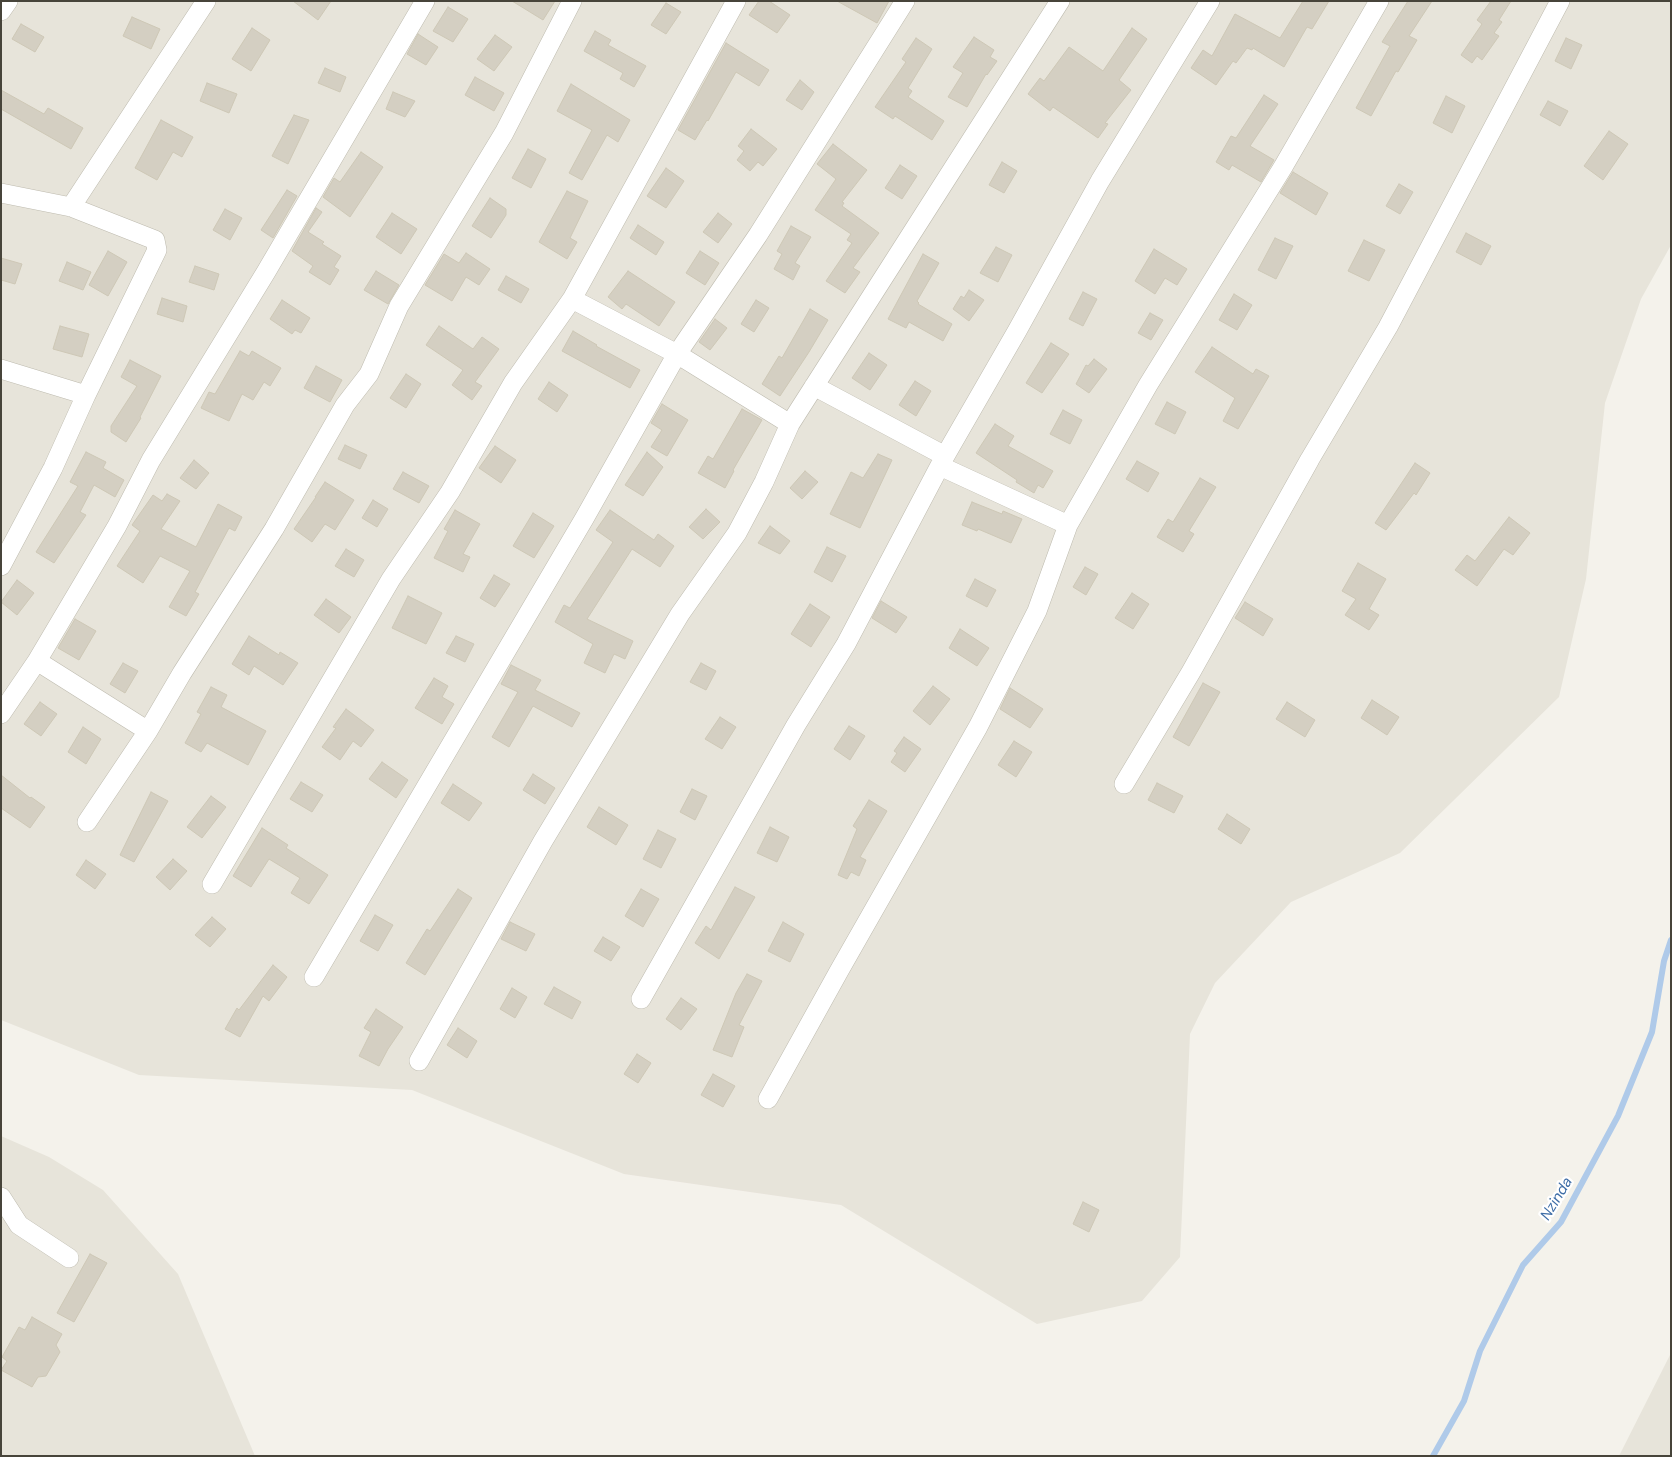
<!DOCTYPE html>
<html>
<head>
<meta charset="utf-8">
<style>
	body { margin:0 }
	#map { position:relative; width:1672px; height:1457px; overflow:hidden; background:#f4f2eb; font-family:"DM Sans",sans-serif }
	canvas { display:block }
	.frame { position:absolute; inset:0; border:2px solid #47443a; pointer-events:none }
</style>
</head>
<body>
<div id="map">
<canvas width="1672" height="1457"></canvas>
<div class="frame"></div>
</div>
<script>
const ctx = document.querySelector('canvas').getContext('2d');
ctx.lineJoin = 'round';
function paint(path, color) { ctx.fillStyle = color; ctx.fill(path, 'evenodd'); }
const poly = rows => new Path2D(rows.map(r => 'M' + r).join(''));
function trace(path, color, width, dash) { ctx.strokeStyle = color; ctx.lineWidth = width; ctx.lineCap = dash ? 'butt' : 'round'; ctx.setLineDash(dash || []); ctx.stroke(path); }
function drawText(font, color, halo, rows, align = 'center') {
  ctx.font = font + ' "DM Sans",sans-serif'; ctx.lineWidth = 4.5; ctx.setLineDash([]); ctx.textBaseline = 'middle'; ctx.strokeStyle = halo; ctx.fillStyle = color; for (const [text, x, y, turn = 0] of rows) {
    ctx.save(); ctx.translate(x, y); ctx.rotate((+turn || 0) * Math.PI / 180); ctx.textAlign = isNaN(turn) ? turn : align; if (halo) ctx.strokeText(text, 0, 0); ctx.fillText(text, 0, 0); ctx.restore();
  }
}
const residential = poly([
	[1,1,1671,1,1671,245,1641,299,1605,403,1586,579,1559,697,1400,853,1291,902,1215,983,1190,1034,1180,1257,1142,1301,1037,1324,841,1205,624,1174,412,1090,139,1075,1,1020],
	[1,1136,49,1157,103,1190,178,1274,255,1456,1,1456],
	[1671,1353,1671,1456,1619,1456]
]);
const stream = poly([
	[1433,1456,1464,1401,1480,1351,1523,1265,1561,1222,1618,1116,1652,1032,1664,961,1671,940]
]);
const building = poly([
	[293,1,331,1,318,20,293,1],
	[512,1,555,1,543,20,512,1],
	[759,1,769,1,790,15,777,33,749,15,759,1],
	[837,1,889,1,877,23,837,1],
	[1303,1,1329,1,1312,29,1307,27,1284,67,1253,48,1252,50,1247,48,1236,63,1233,61,1216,85,1191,68,1203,50,1212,56,1235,14,1280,38,1303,1],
	[1408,1,1432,1,1409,36,1417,40,1398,72,1396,71,1371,116,1356,108,1390,46,1382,42,1408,1],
	[1491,1,1511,1,1499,20,1502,22,1494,33,1499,36,1482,60,1477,56,1472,63,1461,55,1482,24,1477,20,1491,1],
	[666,3,681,12,666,34,651,25,666,3],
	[448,7,468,19,453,42,433,31,448,7],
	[132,17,160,29,151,49,123,36,132,17],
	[21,24,44,37,35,52,12,39,21,24],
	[252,28,270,40,251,71,232,59,252,28],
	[1132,28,1147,39,1119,80,1131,90,1105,123,1108,124,1098,138,1053,107,1050,111,1028,94,1040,78,1044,81,1069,47,1103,71,1132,28],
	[595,31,611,40,608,45,646,66,634,87,620,79,623,73,584,51,595,31],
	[418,34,438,47,426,65,407,54,418,34],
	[495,35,512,47,494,71,477,59,495,35],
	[974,37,994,50,990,57,997,61,987,75,986,74,967,107,948,97,963,73,953,67,974,37],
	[916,38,932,49,908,88,912,91,908,97,944,121,932,140,895,116,893,119,875,107,906,62,902,59,916,38],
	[1566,38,1582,45,1571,69,1555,61,1566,38],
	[726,43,769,70,759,86,736,72,708,121,707,120,695,140,678,130,726,43],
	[325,68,346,77,340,92,318,83,325,68],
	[475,77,504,93,494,111,465,95,475,77],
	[800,80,814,92,802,110,786,100,800,80],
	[207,83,237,94,229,113,200,101,207,83],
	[571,84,630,120,618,142,607,135,582,180,569,173,592,130,557,111,571,84],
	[1,90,44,114,48,108,83,128,71,149,1,109,1,90],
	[393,92,415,101,405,117,386,109,393,92],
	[1264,95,1278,104,1250,146,1274,160,1261,182,1232,165,1229,170,1216,162,1231,136,1236,138,1264,95],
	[1446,96,1465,106,1452,133,1433,123,1446,96],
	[1548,101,1568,111,1560,126,1540,115,1548,101],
	[294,115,309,120,288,164,272,156,294,115],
	[161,120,193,137,182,157,173,152,157,180,135,168,161,120],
	[751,129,777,149,763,166,758,162,750,171,737,160,744,151,738,146,751,129],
	[1609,131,1628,144,1603,180,1584,166,1609,131],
	[833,144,867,170,842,202,844,203,842,206,879,233,853,268,860,272,845,293,826,281,852,243,847,240,851,234,815,210,836,179,817,164,833,144],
	[528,149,546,159,531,188,512,178,528,149],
	[361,152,383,167,350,217,323,197,334,178,340,182,361,152],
	[1002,162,1017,171,1004,193,989,185,1002,162],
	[900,165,917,176,902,199,885,188,900,165],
	[666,168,684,181,666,208,647,196,666,168],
	[1293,172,1328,193,1316,215,1280,193,1293,172],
	[1399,184,1413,192,1400,214,1386,206,1399,184],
	[287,190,297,196,273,238,261,230,287,190],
	[567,191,588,201,570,238,577,242,567,259,539,242,567,191],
	[490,198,506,209,506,215,491,238,472,226,490,198],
	[316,208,322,212,308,232,324,242,322,244,341,256,334,267,339,270,330,285,309,272,313,266,292,251,316,208],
	[225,209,242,218,230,240,213,230,225,209],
	[392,213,417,229,401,254,376,237,392,213],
	[718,213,732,224,718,243,703,232,718,213],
	[638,225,664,242,656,255,630,238,638,225],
	[791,226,811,237,795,263,800,266,793,280,774,269,782,254,777,251,791,226],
	[1466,233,1491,246,1481,265,1456,252,1466,233],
	[1275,238,1293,246,1276,279,1258,270,1275,238],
	[1364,240,1385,250,1369,281,1348,271,1364,240],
	[996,247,1012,255,998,282,980,273,996,247],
	[1154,249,1187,269,1177,285,1165,278,1155,294,1135,281,1154,249],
	[108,251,127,262,108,296,89,285,108,251],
	[700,251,719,263,705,285,686,273,700,251],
	[466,253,490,269,479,285,466,277,452,301,425,285,444,254,459,263,466,253],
	[923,254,939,263,917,301,919,303,918,304,952,324,943,341,909,322,906,328,888,319,923,254],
	[1,258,22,264,15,284,1,280,1,258],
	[67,262,91,272,83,290,59,281,67,262],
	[195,266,219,274,214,290,189,282,195,266],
	[376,271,399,285,388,304,364,290,376,271],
	[628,271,675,302,659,326,626,304,622,309,608,297,628,271],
	[506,276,529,289,521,303,498,290,506,276],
	[969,290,984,300,969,321,953,309,961,296,964,298,969,290],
	[1083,292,1097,299,1083,326,1069,319,1083,292],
	[1234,294,1252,305,1237,330,1219,320,1234,294],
	[162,298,187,306,183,322,157,314,162,298],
	[282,300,310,318,301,333,295,330,292,334,270,319,282,300],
	[756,300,769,308,754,332,741,324,756,300],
	[810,309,828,320,809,352,780,396,762,384,779,356,782,358,810,309],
	[1150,313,1163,320,1151,340,1138,333,1150,313],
	[715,319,727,328,710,350,699,342,715,319],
	[60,326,89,334,82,357,53,349,60,326],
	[439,326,473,349,482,337,499,349,475,382,482,386,472,400,452,385,463,370,426,345,439,326],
	[573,331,597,345,596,346,640,370,630,388,562,351,573,331],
	[1051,343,1069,354,1042,393,1026,383,1051,343],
	[1212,347,1253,374,1256,369,1269,376,1238,429,1223,421,1235,398,1195,372,1212,347],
	[240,351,249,356,252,351,281,368,270,386,264,382,253,400,242,394,229,421,201,408,209,392,215,394,240,351],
	[869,353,887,365,870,390,852,378,869,353],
	[1094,359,1107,369,1089,393,1076,384,1086,365,1088,366,1094,359],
	[130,360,161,376,140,417,141,418,126,442,111,432,111,426,137,386,121,377,130,360],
	[316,366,342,380,330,402,304,388,316,366],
	[406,374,421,384,406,408,390,398,406,374],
	[915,381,931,391,916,416,899,405,915,381],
	[549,382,568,395,557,412,538,399,549,382],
	[1167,402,1186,412,1175,434,1155,424,1167,402],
	[662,404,688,420,667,456,651,447,662,430,651,423,662,404],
	[742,409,762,420,733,470,734,471,725,488,698,473,708,456,713,459,742,409],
	[1063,410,1082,420,1070,444,1050,434,1063,410],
	[995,424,1014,436,1008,446,1053,471,1043,488,1038,485,1034,493,1016,482,1017,480,976,453,995,424],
	[345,445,367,455,360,469,338,459,345,445],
	[495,446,516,460,501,483,479,468,495,446],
	[86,452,106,462,103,468,124,480,115,497,94,485,80,512,86,515,54,563,36,552,78,486,70,482,86,452],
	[647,452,663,467,643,496,625,485,647,452],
	[878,454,892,460,860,528,830,514,851,472,863,478,878,454],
	[194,460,209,473,196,489,180,478,194,460],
	[1137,461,1159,473,1148,492,1126,479,1137,461],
	[1415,463,1430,473,1416,495,1414,493,1386,530,1375,523,1415,463],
	[805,471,818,482,802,499,790,488,805,471],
	[403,472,429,486,419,503,393,489,403,472],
	[1200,478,1216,487,1189,531,1194,534,1183,552,1157,537,1168,519,1173,522,1200,478],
	[325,482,354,500,335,530,325,524,312,542,294,529,316,497,315,497,325,482],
	[167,494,180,501,161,529,196,547,218,504,242,517,235,531,229,528,195,592,199,594,186,616,169,607,190,571,160,556,143,583,117,566,140,531,132,525,153,495,162,501,167,494],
	[373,500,388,509,377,527,362,518,373,500],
	[972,502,1002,514,1003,511,1022,519,1011,543,978,529,977,531,962,525,972,502],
	[706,509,720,522,703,539,689,527,706,509],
	[455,510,480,524,463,554,470,557,463,572,434,558,448,531,444,529,455,510],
	[610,510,654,540,658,534,674,546,660,567,632,549,587,619,633,641,625,659,614,654,605,673,584,663,593,644,555,622,564,605,570,608,613,542,596,530,610,510],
	[533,513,554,526,534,558,513,546,533,513],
	[1509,517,1530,533,1513,555,1504,549,1477,586,1455,570,1467,555,1475,561,1509,517],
	[770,526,790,541,780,554,758,543,770,526],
	[827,547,846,556,832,582,814,572,827,547],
	[346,549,364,560,354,577,335,566,346,549],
	[1358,563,1386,579,1369,609,1379,615,1369,630,1345,615,1356,599,1342,591,1358,563],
	[1085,567,1098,574,1086,595,1073,587,1085,567],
	[494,575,510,584,495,607,480,598,494,575],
	[975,579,996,590,987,607,966,596,975,579],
	[17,580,34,593,17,615,1,602,17,580],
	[1132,593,1149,604,1133,629,1115,618,1132,593],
	[408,596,442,613,426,644,392,628,408,596],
	[326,599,351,617,339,633,314,615,326,599],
	[881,601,907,617,896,633,872,618,881,601],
	[1245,602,1273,619,1263,636,1235,618,1245,602],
	[810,604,830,617,811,647,791,634,810,604],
	[75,619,96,631,79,660,58,648,75,619],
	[960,629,989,648,977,666,949,648,960,629],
	[249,636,279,655,280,652,298,663,283,685,254,666,249,675,232,664,249,636],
	[456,636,474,644,465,662,446,653,456,636],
	[123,663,138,671,125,693,110,684,123,663],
	[701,663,716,671,706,690,690,682,701,663],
	[511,665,541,680,535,690,580,713,572,727,533,706,509,747,492,737,518,692,501,684,511,665],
	[434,678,448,686,442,697,454,704,442,724,415,708,434,678],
	[1203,683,1220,692,1189,746,1173,737,1203,683],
	[933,686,950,699,930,725,913,711,933,686],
	[211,687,227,695,221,707,266,731,248,765,207,743,201,752,185,743,201,714,197,712,211,687],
	[1010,688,1043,709,1030,728,1000,709,1010,688],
	[1372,700,1399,717,1387,735,1361,718,1372,700],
	[40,702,57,714,41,736,24,724,40,702],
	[1287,702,1315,720,1305,737,1276,719,1287,702],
	[346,709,374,730,361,747,353,741,340,760,322,747,336,728,333,727,346,709],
	[720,717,736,727,722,749,705,739,720,717],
	[849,726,865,736,850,760,834,749,849,726],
	[83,727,101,739,86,764,68,752,83,727],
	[904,737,921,749,905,772,891,762,897,753,894,751,904,737],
	[1014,741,1032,752,1016,777,998,765,1014,741],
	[382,762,408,780,396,798,369,779,382,762],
	[533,774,555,788,545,804,523,790,533,774],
	[1,775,30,798,31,797,45,807,30,828,1,808,1,775],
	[301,782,323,795,312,812,290,799,301,782],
	[1157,783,1183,796,1174,813,1148,800,1157,783],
	[453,784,482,803,469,821,441,803,453,784],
	[692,789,707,796,695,820,680,812,692,789],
	[151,792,168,801,134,862,120,855,151,792],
	[211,796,226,807,202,838,187,827,211,796],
	[869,800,887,811,860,857,866,860,859,876,851,872,847,879,838,875,857,829,853,826,869,800],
	[599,807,628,825,616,845,587,827,599,807],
	[1227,814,1250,829,1241,844,1218,829,1227,814],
	[770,827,789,837,777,862,757,853,770,827],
	[262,828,288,845,286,848,328,875,309,904,291,893,300,878,269,859,251,887,233,876,262,828],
	[658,830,676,839,661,868,643,859,658,830],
	[173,859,187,871,170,890,156,877,173,859],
	[86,860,106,874,95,889,76,875,86,860],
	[735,887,755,897,719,959,695,943,706,926,711,930,735,887],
	[458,889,472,898,425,975,406,963,427,929,430,931,458,889],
	[641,889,659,899,643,927,625,916,641,889],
	[375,915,393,925,378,951,360,941,375,915],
	[212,917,226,929,210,947,195,935,212,917],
	[510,922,535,934,526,951,501,939,510,922],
	[783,922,804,934,790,962,768,951,783,922],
	[603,937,620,947,611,961,594,951,603,937],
	[273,965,287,977,269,1001,263,996,240,1037,225,1029,237,1008,239,1010,273,965],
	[747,974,762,981,739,1025,744,1027,732,1057,713,1050,736,993,747,974],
	[554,987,581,1002,572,1019,544,1004,554,987],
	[512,988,527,997,515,1018,500,1009,512,988],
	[681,998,697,1009,681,1030,666,1019,681,998],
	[376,1009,403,1027,388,1049,379,1066,359,1056,371,1032,364,1028,376,1009],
	[458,1028,477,1041,467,1058,447,1045,458,1028],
	[637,1054,651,1063,638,1083,624,1074,637,1054],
	[713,1074,735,1086,723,1107,701,1095,713,1074],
	[1083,1202,1099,1210,1089,1232,1073,1224,1083,1202],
	[90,1254,107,1263,74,1322,57,1313,90,1254],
	[32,1317,62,1334,56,1345,60,1352,46,1376,38,1377,32,1387,1,1370,7,1361,2,1357,19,1327,25,1330,32,1317]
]);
const minor = poly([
	[1,11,8,1],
	[1,193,71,207,155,240,157,250,86,395,53,468,1,566],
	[71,207,206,1],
	[572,299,677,354,790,424],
	[1,369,86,395],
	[814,386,945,456],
	[940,466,1068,525],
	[37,661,148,731],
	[1,714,37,661,117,526,151,460,266,272,425,1],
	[1124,784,1191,672,1310,459,1388,327,1560,1],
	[87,822,148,731,182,673,274,529,345,405,369,374,399,306,504,133,572,1],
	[212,884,391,579,450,492,513,383,572,299,736,1],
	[314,977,584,519,677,354,758,235,905,1],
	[641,999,796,725,846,644,945,456,1017,331,1100,181,1210,1],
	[419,1061,543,841,680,614,737,533,764,482,790,424,1060,1],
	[768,1099,839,971,978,727,1037,611,1068,525,1148,385,1283,167,1379,1],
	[1,1197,19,1225,69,1258]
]);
const waterNames = [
	["Nzinda",1557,1199,-59]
];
paint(residential, '#e7e4da');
trace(stream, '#afcae9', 6);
paint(building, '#d4cfc2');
trace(building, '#cec8b6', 1);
trace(minor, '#bebbaf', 20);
trace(minor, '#fff', 19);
drawText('italic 15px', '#3f6ea7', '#fff', waterNames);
</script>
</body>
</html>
